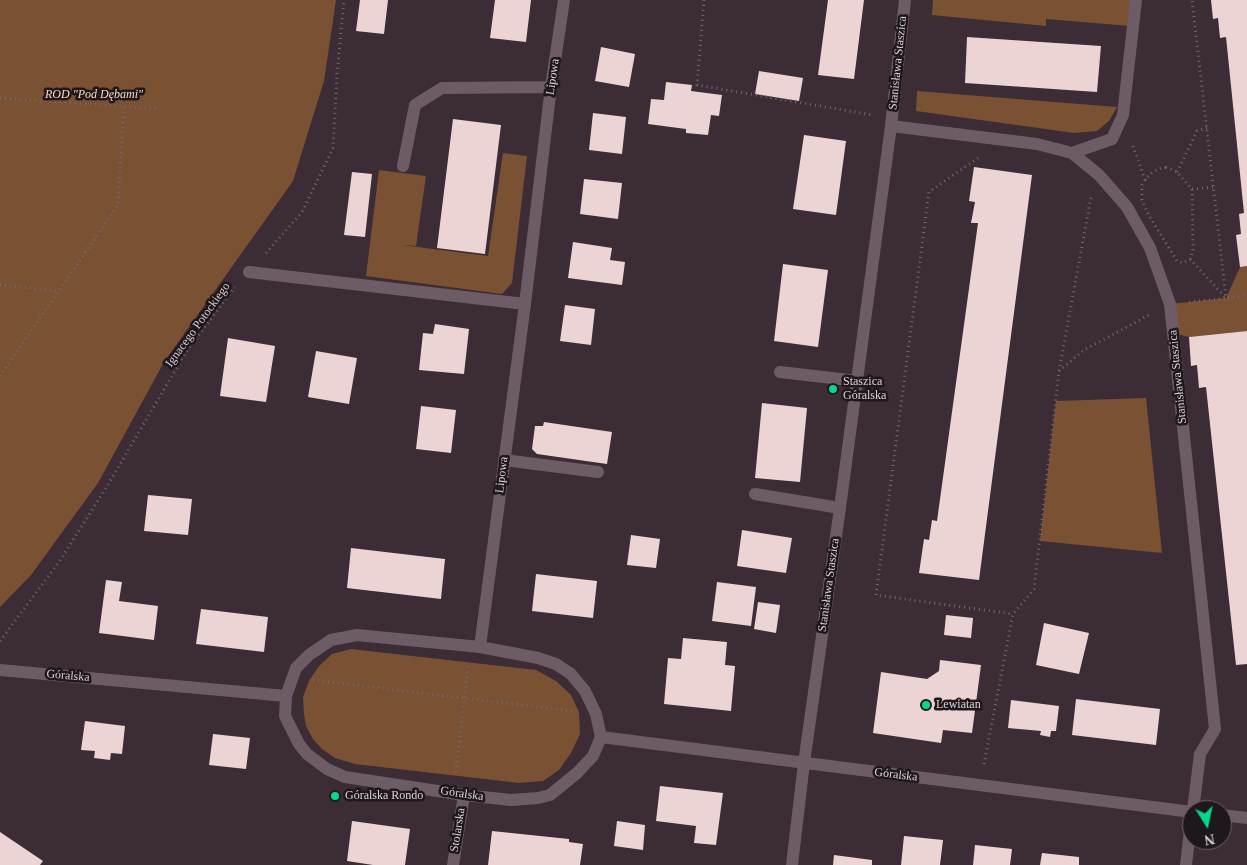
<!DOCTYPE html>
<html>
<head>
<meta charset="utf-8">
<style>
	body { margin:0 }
	#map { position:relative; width:1247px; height:865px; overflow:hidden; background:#3c2c35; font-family:Georgia,serif }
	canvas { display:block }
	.north { position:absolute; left:1182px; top:800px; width:50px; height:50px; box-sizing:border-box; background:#1e171b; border:1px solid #6a6267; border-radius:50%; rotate:170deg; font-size:14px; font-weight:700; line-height:20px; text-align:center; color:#ddd3d8 }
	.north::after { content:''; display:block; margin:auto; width:18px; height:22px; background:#04d98b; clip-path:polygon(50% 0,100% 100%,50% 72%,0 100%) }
</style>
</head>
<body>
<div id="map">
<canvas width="1247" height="865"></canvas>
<div class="north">N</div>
</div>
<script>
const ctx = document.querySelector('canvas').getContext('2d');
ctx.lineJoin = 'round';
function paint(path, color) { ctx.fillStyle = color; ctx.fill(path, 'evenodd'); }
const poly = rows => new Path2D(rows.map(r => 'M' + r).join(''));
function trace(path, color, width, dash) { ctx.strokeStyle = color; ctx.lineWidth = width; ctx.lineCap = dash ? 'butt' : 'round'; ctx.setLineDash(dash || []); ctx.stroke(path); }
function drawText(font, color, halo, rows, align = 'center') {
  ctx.font = font + ' Georgia,serif'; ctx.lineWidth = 5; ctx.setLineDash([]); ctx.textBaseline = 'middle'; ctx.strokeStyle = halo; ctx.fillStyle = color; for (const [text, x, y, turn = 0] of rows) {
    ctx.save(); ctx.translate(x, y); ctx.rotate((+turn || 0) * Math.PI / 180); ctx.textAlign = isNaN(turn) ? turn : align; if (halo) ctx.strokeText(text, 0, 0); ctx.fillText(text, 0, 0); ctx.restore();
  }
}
const green = poly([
	[0,0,336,0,324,81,293,181,164,362,98,483,31,575,0,607],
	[933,0,1131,0,1129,26,1046,19,1046,26,932,15],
	[917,91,1117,107,1109,121,1097,131,1074,133,916,111],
	[503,153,527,156,512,283,502,294,366,276,379,170,426,176,416,246,402,245,488,256],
	[1247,266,1247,331,1189,337,1173,333,1170,304,1226,298,1240,267],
	[1146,398,1162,553,1040,541,1056,401],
	[351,649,536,670,556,681,571,695,579,712,580,734,571,753,559,770,543,781,519,783,355,764,335,758,322,749,313,739,306,726,304,714,303,697,309,681,319,666,332,654]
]);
const building = poly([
	[360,0,388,0,384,34,356,31],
	[495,0,531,0,526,42,490,38],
	[828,0,864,0,854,79,818,75],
	[1211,0,1247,0,1247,266,1240,267,1236,235,1241,234,1239,214,1244,213,1226,37,1220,38,1218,18,1213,19],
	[967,37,1101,46,1097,92,965,83],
	[601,47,635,54,629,87,595,81],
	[759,71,803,78,799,101,755,94],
	[666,82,692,85,691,91,722,95,719,116,711,115,708,135,686,133,686,129,648,124,651,99,664,100],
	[593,113,626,117,622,154,589,150],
	[453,119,501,125,485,254,437,248],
	[804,135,846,141,836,215,793,209],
	[974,167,1032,175,979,580,919,573,924,539,929,540,932,520,937,521,978,223,971,223,975,202,969,201],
	[352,172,372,174,365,237,344,235],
	[584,179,622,183,618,219,580,214],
	[573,242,612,248,610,260,625,262,622,285,568,278],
	[783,264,828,270,818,347,774,341],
	[565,305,595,309,591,345,560,341],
	[435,324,469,329,464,374,419,370,423,333,433,334],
	[1247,331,1247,664,1236,665,1206,387,1199,388,1197,365,1191,366,1189,337],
	[228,338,275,346,266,402,220,396],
	[316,351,357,358,349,404,308,397],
	[762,403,807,408,800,482,755,478],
	[421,406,456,410,451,453,416,449],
	[544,422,612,432,607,464,537,454,532,449,535,426,543,426],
	[148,495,192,499,188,535,144,531],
	[742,530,792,538,786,573,737,566],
	[631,535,660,539,656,568,627,565],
	[351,548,445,559,441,599,347,588],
	[536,574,597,581,593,618,532,611],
	[106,580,122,582,119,601,158,606,154,640,99,633],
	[717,582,756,587,751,626,712,621],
	[758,602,780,605,776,633,754,629],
	[201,609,268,617,264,652,196,644],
	[946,615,973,618,971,638,944,635],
	[1044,623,1089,633,1079,674,1036,665],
	[683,638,727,642,725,665,735,666,731,711,664,704,668,658,681,659],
	[940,660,981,665,972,733,943,730,941,743,873,733,881,672,927,679,939,671],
	[1076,699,1160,709,1156,745,1072,735],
	[1011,700,1059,706,1056,731,1051,731,1050,737,1040,735,1041,731,1008,728],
	[85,721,125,726,122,754,111,753,110,760,94,758,95,751,81,750],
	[213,734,250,738,246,769,209,765],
	[660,786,723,793,716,845,694,843,696,826,656,821],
	[352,821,410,829,405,865,373,865,347,861],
	[617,821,645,825,643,850,614,846],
	[492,831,569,839,569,842,583,844,580,865,488,865],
	[0,832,43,861,40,865,0,865],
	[904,836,943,840,940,865,901,865],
	[975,845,1012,849,1010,865,973,865],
	[1042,853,1079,857,1079,865,1040,865],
	[834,855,872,860,872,865,833,865]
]);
const path = poly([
	[704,0,697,85,873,115],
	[0,98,158,109],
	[1133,146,1145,180],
	[978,158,929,192,876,595,1013,614],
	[1166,167,1177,172,1192,189,1193,250,1190,259,1183,263,1177,261,1148,214,1142,200,1142,185,1149,175,1158,169,1166,167],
	[1177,172,1197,131,1207,128],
	[1192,189,1214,187],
	[266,253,302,212,333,148,337,74,344,0],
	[1190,259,1226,298,1247,295],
	[0,285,58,291],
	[1189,302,1226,298,1192,0],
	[1059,371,1084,350,1151,314],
	[0,376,118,205,124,107],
	[0,641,59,562,106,488,186,352,235,287],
	[313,680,573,711],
	[984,764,1013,614,1034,589,1059,371,1091,197],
	[456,772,468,666]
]);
const minor = poly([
	[891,126,1037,144,1072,153,1099,175,1127,207,1150,248,1170,304,1215,729,1200,754,1193,810],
	[1072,153,1112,139,1123,115,1136,0],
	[403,166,415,105,442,88,551,87],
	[249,272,525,304],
	[780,372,858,381],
	[504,460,598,472],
	[755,494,840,508],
	[357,635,480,647,538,658,556,664,571,674,585,691,596,714,601,737,593,756,577,773,550,795,538,798,511,800,464,795,345,777,327,769,307,754,299,744,285,716,286,696,296,668,309,655,331,640,357,635],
	[480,647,525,304,551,87,564,0],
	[0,670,286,696],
	[601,737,1192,812],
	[1222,815,1247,818],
	[453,865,464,795],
	[792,865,804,763,840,508,891,126,905,0],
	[1186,865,1192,814]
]);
const markers = [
	[833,389,5,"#04d98b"],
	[926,705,5,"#04d98b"],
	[335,796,5,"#04d98b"]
];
const streetNames = [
	["Stanisława Staszica",898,63,-84],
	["Lipowa",553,77,-82],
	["Ignacego Potockiego",198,325,-54],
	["Stanisława Staszica",1178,377,-96],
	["Lipowa",502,475,-83],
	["Stanisława Staszica",829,585,-82],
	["Góralska",68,676,5],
	["Góralska",896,775,7],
	["Góralska",462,794,8],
	["Stolarska",458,830,-81]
];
const parkNames = [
	["ROD \"Pod Dębami\"",94,95]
];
const poiNames = [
	["Staszica",843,382],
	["Góralska",843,396],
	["Lewiatan",936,705],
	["Góralska Rondo",345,796]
];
paint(green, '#7b5134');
paint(building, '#ecd4d4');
trace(path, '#75676e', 3, [1, 4]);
trace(minor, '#6d5c66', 12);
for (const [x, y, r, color] of markers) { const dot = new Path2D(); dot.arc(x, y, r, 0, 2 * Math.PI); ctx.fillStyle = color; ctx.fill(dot); trace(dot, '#1e171b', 2); }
drawText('12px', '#ddd3d8', '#1e171b', streetNames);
drawText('italic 12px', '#f9d7c2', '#1e171b', parkNames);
drawText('12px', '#ddd3d8', '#1e171b', poiNames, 'left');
</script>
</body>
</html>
